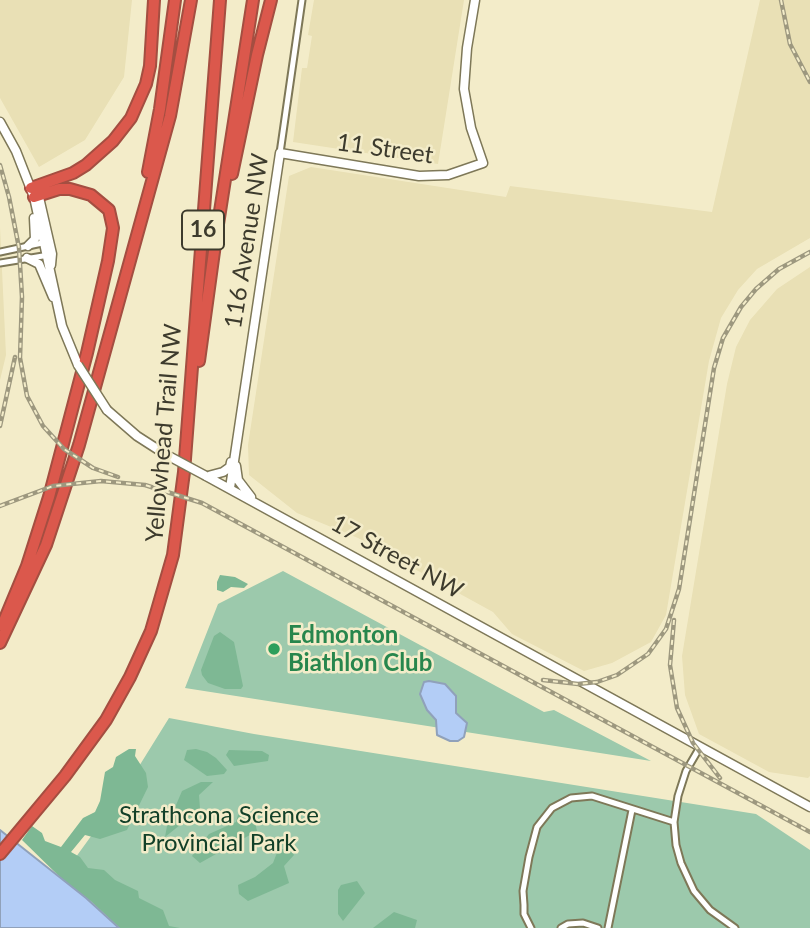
<!DOCTYPE html>
<html>
<head>
<meta charset="utf-8">
<style>
	body { margin:0 }
	canvas { display:block; background:#f3ecc9 }
</style>
</head>
<body>
<canvas width="810" height="928"></canvas>
<script>
const ctx = document.querySelector('canvas').getContext('2d');
ctx.lineJoin = 'round';
function paint(path, color) { ctx.fillStyle = color; ctx.fill(path, 'evenodd'); }
const poly = rows => new Path2D(rows.map(r => 'M' + r).join(''));
function trace(path, color, width, dash) { ctx.strokeStyle = color; ctx.lineWidth = width; ctx.lineCap = dash ? 'butt' : 'round'; ctx.setLineDash(dash || []); ctx.stroke(path); }
function drawText(font, color, halo, rows, align = 'center') {
  ctx.font = font + ' Lato,sans-serif'; ctx.lineWidth = 5; ctx.setLineDash([]); ctx.textBaseline = 'middle'; ctx.strokeStyle = halo; ctx.fillStyle = color; for (const [text, x, y, turn = 0] of rows) {
    ctx.save(); ctx.translate(x, y); ctx.rotate((+turn || 0) * Math.PI / 180); ctx.textAlign = isNaN(turn) ? turn : align; if (halo) ctx.strokeText(text, 0, 0); ctx.fillText(text, 0, 0); ctx.restore();
  }
}
const built = poly([
	[0,0,132,0,124,77,85,140,39,167,0,98],
	[314,0,464,0,438,164,293,142,302,68,307,68,312,36,308,35],
	[760,0,810,0,810,238,757,269,738,290,721,318,709,361,666,615,651,642,612,663,584,671,512,634,493,612,358,538,297,513,249,475,248,445,289,176,311,167,506,197,510,186,712,212],
	[0,227,6,355,0,380],
	[810,267,810,776,808,778,769,772,699,734,685,695,682,656,727,384,736,347,750,320,777,289]
]);
const green = poly([
	[283,571,544,712,554,710,651,761,185,688,218,604],
	[169,718,254,734,756,814,810,850,810,928,119,928,86,898,60,879,123,792]
]);
const forest = poly([
	[220,575,235,577,248,584,244,588,231,587,223,592,217,590,217,582],
	[220,632,234,642,243,686,241,689,225,689,208,683,202,675,201,670,214,636],
	[129,749,136,749,135,756,146,773,148,787,127,830,100,839,85,835,71,852,80,857,88,868,104,870,115,880,138,891,139,898,163,910,169,926,180,928,120,928,91,901,65,882,22,840,32,826,42,833,45,841,61,847,83,818,95,812,100,801,105,772,113,767,116,757],
	[196,749,207,752,216,758,227,770,224,774,207,776,184,760,187,750],
	[229,750,262,751,269,755,268,761,234,766,226,755],
	[201,782,213,782,199,795,200,809,165,837,167,826,182,791],
	[247,808,254,818,257,831,200,863,192,856,209,834,236,822,238,815],
	[290,848,294,855,284,866,289,883,248,901,239,894,238,885,255,877,273,863,278,850],
	[357,881,365,893,343,921,338,914,338,890,341,885],
	[394,912,417,920,415,928,373,928]
]);
const water = poly([
	[429,681,445,684,456,696,456,713,467,723,464,737,458,741,450,741,437,735,436,720,427,710,420,694,424,682,429,681],
	[0,830,86,898,119,928,0,928,0,830]
]);
const street = poly([
	[280,153,302,0],
	[0,252,47,242],
	[0,263,49,255],
	[700,747,686,771,678,796,674,822,676,845,681,863,694,891,710,910,735,928],
	[531,928,524,914,524,905,523,891,529,857,537,827,552,808,571,798,592,796,674,822],
	[561,928,568,924,583,923,598,928],
	[608,928,632,810]
]);
const secondary = poly([
	[0,122,16,151,34,197,62,326,78,365],
	[38,193,52,254,51,265],
	[28,246,35,239,34,218],
	[27,258,39,264,53,297],
	[107,410,137,436,165,454],
	[236,466,238,480,251,497],
	[206,476,810,807],
	[208,476,223,472,230,467,231,462],
	[230,488,280,153,419,176,448,175,483,163,471,128,464,89,467,48,475,0]
]);
const highway = poly([
	[148,172,160,109,175,0],
	[232,174,257,55,271,0],
	[31,188,73,173,86,165,113,141,131,118,146,84,150,66,154,0],
	[199,361,216,237,253,0],
	[2,626,27,566,49,497,87,353,108,261,113,228,109,210,91,195,70,189,59,189,34,197],
	[0,643,46,545,79,445,170,116,191,0],
	[0,854,65,776,106,720,130,677,151,631,173,555,184,472,220,0]
]);
const rail = poly([
	[781,0,790,44,810,82],
	[0,165,9,197,19,248,22,297,20,358,27,396,43,426,64,449,93,468,118,477],
	[0,426,15,357],
	[0,506,53,486,101,481,145,485,202,503,810,832],
	[674,620,670,665,677,708,693,743,720,778],
	[543,680,578,684,597,682,617,675,648,654,666,629,679,589,714,368,723,338,741,307,756,289,779,269,810,252]
]);
const secondaryBridge = poly([
	[78,365,107,410],
	[165,454,206,476]
]);
const markers = [
	[274,649,7,"#2e9e5b"]
];
const shields = [
	[203,230,42]
];
const shieldNames = [
	["16",203,230]
];
const streetNames = [
	["11 Street",385,149,8],
	["116 Avenue NW",247,241,-81],
	["Yellowhead Trail NW",164,433,-85],
	["17 Street NW",397,557,29]
];
const leisureNames = [
	["Edmonton",288,635],
	["Biathlon Club",288,663]
];
const parkNames = [
	["Strathcona Science",219,815],
	["Provincial Park",219,843]
];
paint(built, '#e9e0b5');
paint(green, '#9cc9ac');
paint(forest, '#7eb894');
paint(water, '#b3cdf6');
trace(water, '#90a1ba', 2);
trace(street, '#7e7858', 9);
trace(secondary, '#7e7858', 11);
trace(highway, '#a44e41', 14);
trace(street, '#fff', 5);
trace(secondary, '#fff', 8);
trace(highway, '#db584c', 10);
trace(rail, '#9d987f', 4.5);
trace(rail, '#f3ecc9', 2, [5]);
trace(secondaryBridge, '#7e7858', 11, []);
trace(secondaryBridge, '#fff', 8);
for (const [x, y, r, color] of markers) { const dot = new Path2D(); dot.arc(x, y, r, 0, 2 * Math.PI); ctx.fillStyle = color; ctx.fill(dot); trace(dot, '#f3ecc9', 2.5); }
for (const [x, y, w] of shields) { const box = new Path2D(); box.roundRect(x - w / 2, y - 19.5, w, 39, 5); ctx.fillStyle = '#f3ecc9'; ctx.fill(box); trace(box, '#3d3b2d', 2); }
drawText('bold 23px', '#3d3b2d', null, shieldNames);
drawText('24px', '#3d3b2d', '#f3ecc9', streetNames);
drawText('bold 24px', '#27864d', '#f3ecc9', leisureNames, 'left');
drawText('24px', '#124028', '#f3ecc9', parkNames);
</script>
</body>
</html>
